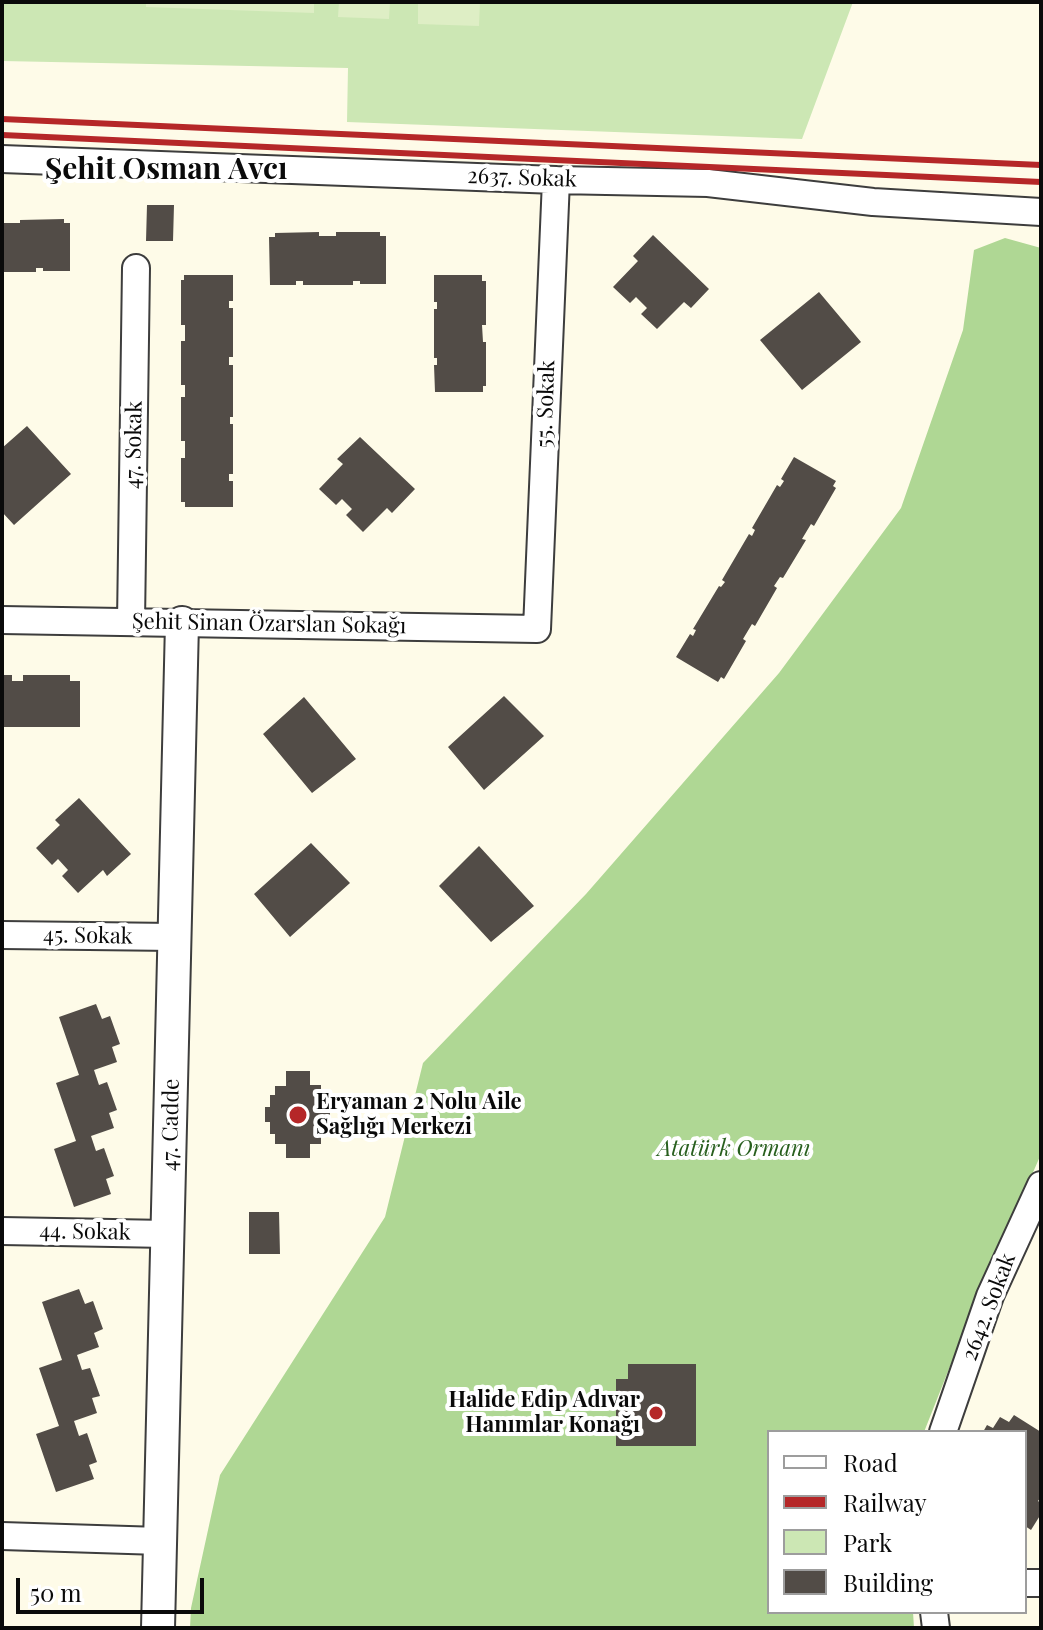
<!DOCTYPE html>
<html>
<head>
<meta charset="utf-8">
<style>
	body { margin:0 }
	#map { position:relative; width:1043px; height:1630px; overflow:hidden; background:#fefbe8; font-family:"Playfair Display",serif }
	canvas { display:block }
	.frame { position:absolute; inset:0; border:4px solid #0a0a0a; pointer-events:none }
	.legend { position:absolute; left:767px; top:1430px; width:260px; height:184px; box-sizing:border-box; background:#fff; border:2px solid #9d9d9d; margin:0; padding:10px 14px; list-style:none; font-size:24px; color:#0a0a0a }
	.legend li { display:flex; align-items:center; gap:16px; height:40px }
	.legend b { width:40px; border:2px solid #9d9d9d }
	.scale { position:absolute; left:16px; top:1578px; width:188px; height:36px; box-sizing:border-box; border:4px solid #0a0a0a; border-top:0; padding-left:10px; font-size:24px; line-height:28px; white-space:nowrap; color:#0a0a0a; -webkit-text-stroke:6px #fff; paint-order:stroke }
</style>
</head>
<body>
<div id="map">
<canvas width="1043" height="1630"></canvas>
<div class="frame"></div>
<ul class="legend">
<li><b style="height:10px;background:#fff"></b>Road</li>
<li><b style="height:10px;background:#b52728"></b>Railway</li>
<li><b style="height:22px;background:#cce7b4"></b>Park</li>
<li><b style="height:22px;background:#524c47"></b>Building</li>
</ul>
<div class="scale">50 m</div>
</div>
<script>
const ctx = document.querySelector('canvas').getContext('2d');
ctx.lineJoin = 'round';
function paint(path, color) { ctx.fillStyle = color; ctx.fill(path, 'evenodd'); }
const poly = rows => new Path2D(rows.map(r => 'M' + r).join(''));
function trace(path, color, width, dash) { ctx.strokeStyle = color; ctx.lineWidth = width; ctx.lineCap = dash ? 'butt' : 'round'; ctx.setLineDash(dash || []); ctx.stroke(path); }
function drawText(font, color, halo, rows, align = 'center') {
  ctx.font = font + ' "Playfair Display",serif'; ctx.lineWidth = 8; ctx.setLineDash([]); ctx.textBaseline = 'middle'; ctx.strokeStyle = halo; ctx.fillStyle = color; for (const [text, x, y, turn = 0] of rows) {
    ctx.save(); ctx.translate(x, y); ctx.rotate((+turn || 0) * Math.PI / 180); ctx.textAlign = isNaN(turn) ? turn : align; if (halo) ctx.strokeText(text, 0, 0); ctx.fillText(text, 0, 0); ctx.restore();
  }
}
const green = poly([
	[2,2,853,2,802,139,347,122,348,68,2,61]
]);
const forest = poly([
	[1005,238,1041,248,1041,1154,962,1336,924,1432,769,1432,769,1612,913,1612,914,1628,190,1628,191,1608,220,1475,385,1217,423,1063,586,894,779,673,901,508,963,330,974,250]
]);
const pitch = poly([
	[146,2,314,2,314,13,146,7],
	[339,2,390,2,389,19,338,17],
	[418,2,480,2,479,26,418,24]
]);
const building = poly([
	[147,205,174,205,173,241,146,241],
	[64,219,64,223,70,223,70,271,43,271,43,268,36,268,36,272,2,272,2,223,20,223,20,220],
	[319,232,319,236,336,236,336,232,380,232,380,236,386,236,386,284,360,284,360,281,353,281,353,285,303,285,303,281,296,281,296,285,270,285,269,237,275,237,275,233],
	[653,235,709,289,691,308,684,302,657,329,641,314,647,308,636,297,630,303,613,287,638,261,633,256],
	[184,275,233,275,233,301,229,301,229,308,233,308,233,357,229,357,229,365,233,365,233,417,230,417,230,424,233,424,233,474,229,474,229,481,233,481,233,507,185,507,185,502,181,502,181,458,185,458,185,441,181,441,181,397,185,397,185,385,181,385,181,341,185,341,185,325,181,325,181,280,184,280],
	[434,275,482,275,482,281,486,281,486,325,482,325,483,342,486,342,486,386,483,386,483,392,435,392,434,365,437,365,437,358,434,358,434,309,437,309,437,302,434,302],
	[819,292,861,342,802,390,760,340],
	[27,426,71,474,14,525,2,512,2,448],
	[360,437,415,489,392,513,387,508,363,532,346,515,352,509,342,499,336,505,319,489,343,464,337,459],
	[794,457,836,481,833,486,836,488,814,526,811,524,802,539,806,540,783,578,780,577,774,586,777,588,755,626,752,624,743,639,746,641,724,679,721,677,718,682,676,657,690,634,693,636,696,630,693,629,719,586,721,587,725,582,722,580,749,534,752,536,755,530,752,528,777,485,780,487,784,481,781,479],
	[2,675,12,675,12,681,23,681,23,675,70,675,70,681,80,681,80,727,2,727],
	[504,696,544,736,484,790,448,747],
	[304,697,356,759,312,793,263,734],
	[79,798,131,854,107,876,103,870,78,893,62,876,68,870,58,859,52,865,36,848,60,825,55,820],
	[311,843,350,883,290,937,254,894],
	[479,846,534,906,491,942,439,886],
	[96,1004,102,1019,110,1016,120,1044,112,1047,117,1062,94,1070,99,1085,107,1082,117,1110,109,1113,114,1128,91,1136,96,1151,104,1148,114,1176,106,1179,111,1194,74,1207,54,1149,76,1141,56,1083,79,1075,59,1017],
	[286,1071,310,1071,310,1085,321,1085,321,1095,326,1095,326,1107,330,1107,330,1122,326,1122,326,1134,321,1134,321,1144,310,1144,310,1158,286,1158,286,1144,275,1144,275,1134,270,1134,270,1122,265,1122,265,1107,270,1107,270,1095,275,1095,275,1086,286,1086],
	[249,1212,279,1212,280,1254,249,1254],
	[79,1289,85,1304,93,1301,103,1329,94,1333,99,1347,77,1355,82,1370,90,1368,100,1396,92,1398,97,1413,74,1421,79,1436,87,1433,97,1462,89,1465,94,1479,56,1492,36,1434,59,1426,39,1368,62,1360,42,1302],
	[628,1364,696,1364,696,1446,616,1446,616,1379,628,1379],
	[1014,1415,1041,1432,1041,1497,1038,1501,1041,1503,1041,1514,1031,1530,1025,1526,1025,1432,983,1432,987,1425,993,1428,1000,1417,1009,1422]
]);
const minor = poly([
	[2,159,556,180,708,183,873,202,1041,212],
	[2,620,537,629,556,180],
	[131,622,136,268],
	[2,935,175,937],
	[2,1231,168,1234],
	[943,1432,990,1296,1041,1185],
	[2,1536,160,1541],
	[1025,1583,1041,1583],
	[934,1612,936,1628]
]);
const tertiary = poly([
	[158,1628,182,623]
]);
const rail = poly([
	[2,119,1041,165],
	[2,135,1041,182]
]);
const markers = [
	[298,1115,10,"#b52728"],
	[656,1413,8,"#b52728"]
];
const streetNames = [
	["2637. Sokak",522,178,2],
	["55. Sokak",546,404,-88],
	["47. Sokak",134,445,-89],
	["Şehit Sinan Özarslan Sokağı",269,624,1],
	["45. Sokak",88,936,1],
	["47. Cadde",171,1125,-89],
	["44. Sokak",85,1232,1],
	["2642. Sokak",989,1307,-69]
];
const poiNames = [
	["Eryaman 2 Nolu Aile",316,1102],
	["Sağlığı Merkezi",316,1127],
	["Halide Edip Adıvar",640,1400,"right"],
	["Hanımlar Konağı",640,1425,"right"]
];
const parkNames = [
	["Atatürk Ormanı",734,1149]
];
const districtNames = [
	["Şehit Osman Avcı",166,170]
];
paint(green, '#cce7b4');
paint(forest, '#afd794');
paint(pitch, '#deeec5');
paint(building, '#524c47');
trace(minor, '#3d3d3d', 30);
trace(tertiary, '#3d3d3d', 36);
trace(minor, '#fff', 26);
trace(tertiary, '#fff', 32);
trace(rail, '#b52728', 6);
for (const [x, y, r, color] of markers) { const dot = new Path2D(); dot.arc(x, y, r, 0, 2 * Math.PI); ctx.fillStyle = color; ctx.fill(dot); trace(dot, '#fff', 3); }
drawText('22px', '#0a0a0a', '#fff', streetNames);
drawText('bold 22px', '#0a0a0a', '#fff', poiNames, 'left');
drawText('italic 22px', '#285f1e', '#fff', parkNames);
drawText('bold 30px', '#0a0a0a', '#fff', districtNames);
</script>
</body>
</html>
